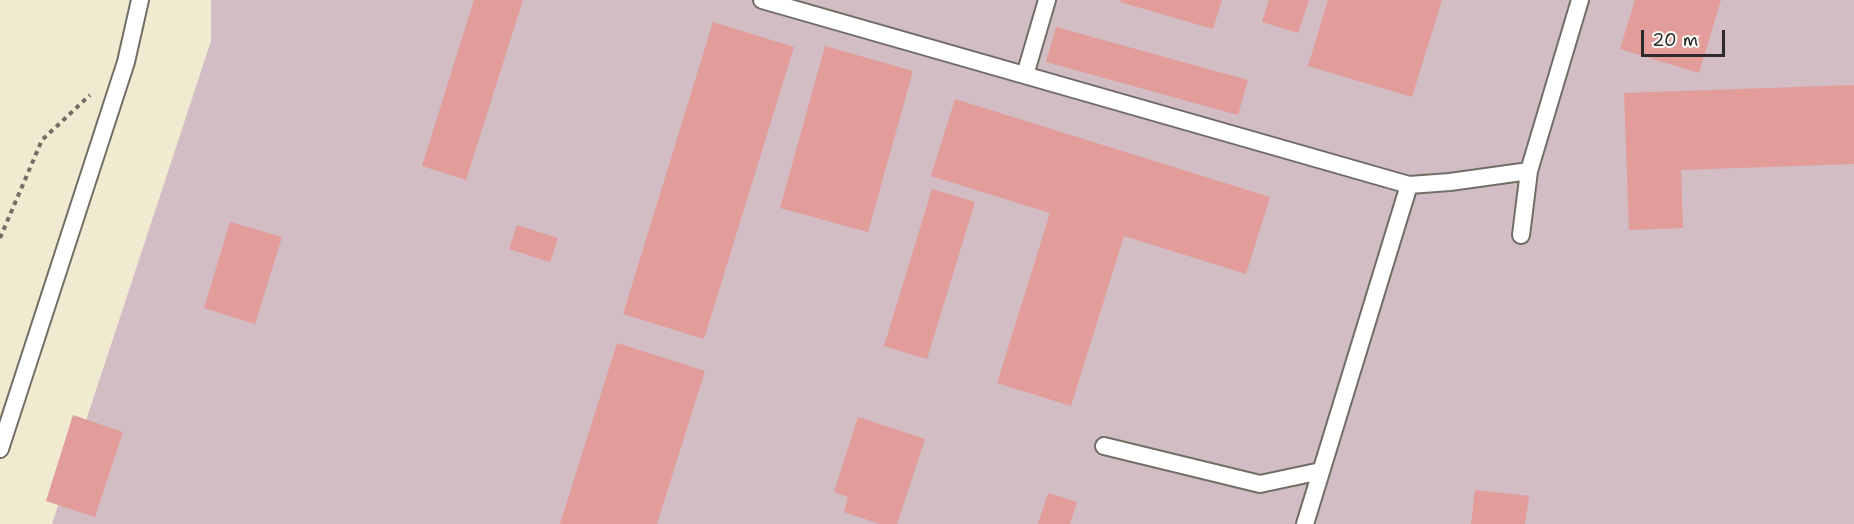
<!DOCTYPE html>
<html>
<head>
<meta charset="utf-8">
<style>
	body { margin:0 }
	#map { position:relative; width:1854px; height:524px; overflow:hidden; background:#efead0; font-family:"Shantell Sans",sans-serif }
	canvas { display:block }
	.scale { position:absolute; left:1641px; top:30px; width:84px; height:27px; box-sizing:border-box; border:3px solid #2b2b2b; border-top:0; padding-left:8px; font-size:18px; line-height:21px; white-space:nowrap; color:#2b2b2b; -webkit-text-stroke:4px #fdfcf7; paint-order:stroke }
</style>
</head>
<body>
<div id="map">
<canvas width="1854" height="524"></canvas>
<div class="scale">20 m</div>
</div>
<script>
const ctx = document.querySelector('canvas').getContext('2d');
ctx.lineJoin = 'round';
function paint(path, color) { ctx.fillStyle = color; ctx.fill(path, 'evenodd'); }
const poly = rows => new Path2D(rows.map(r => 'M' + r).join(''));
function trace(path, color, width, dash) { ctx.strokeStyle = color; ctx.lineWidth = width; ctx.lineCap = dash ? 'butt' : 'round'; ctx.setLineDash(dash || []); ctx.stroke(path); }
const industrial = poly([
	[211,0,1854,0,1854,524,52,524,211,41]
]);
const building = poly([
	[474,0,523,0,466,180,422,166],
	[1121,0,1222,0,1213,29,1120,2],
	[1269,0,1309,0,1298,33,1262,22],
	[1328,0,1442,0,1412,97,1308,66],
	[1635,0,1721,0,1699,73,1620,49],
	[713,22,794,47,704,339,623,314],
	[1056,27,1248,80,1238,115,1046,62],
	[825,46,913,71,868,232,780,208],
	[1854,85,1854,164,1681,170,1683,228,1629,230,1624,93],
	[955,99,1270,197,1246,274,1124,236,1071,406,997,383,1050,213,931,176],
	[932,189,975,202,927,359,884,346],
	[230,222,282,237,255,324,204,308],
	[517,225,558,238,550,262,509,249],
	[617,343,705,371,657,524,560,524],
	[73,415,123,432,95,517,46,501],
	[858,417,925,439,897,524,880,524,844,512,848,497,834,492],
	[1475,490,1529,496,1525,524,1471,524],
	[1048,493,1077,502,1070,524,1038,524]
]);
const path = poly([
	[0,238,42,140,90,95]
]);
const service = poly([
	[762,0,1409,185],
	[1025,75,1047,0],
	[1521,235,1529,171],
	[1104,446,1260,484,1321,471],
	[0,449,126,62,140,0],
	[1305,524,1409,185,1450,182,1529,171,1580,0]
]);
paint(industrial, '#d2bdc5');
paint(building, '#e29c9a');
trace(service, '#706e65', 20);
trace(path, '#706e65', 4, [4.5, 4.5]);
trace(service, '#fff', 16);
</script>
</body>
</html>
